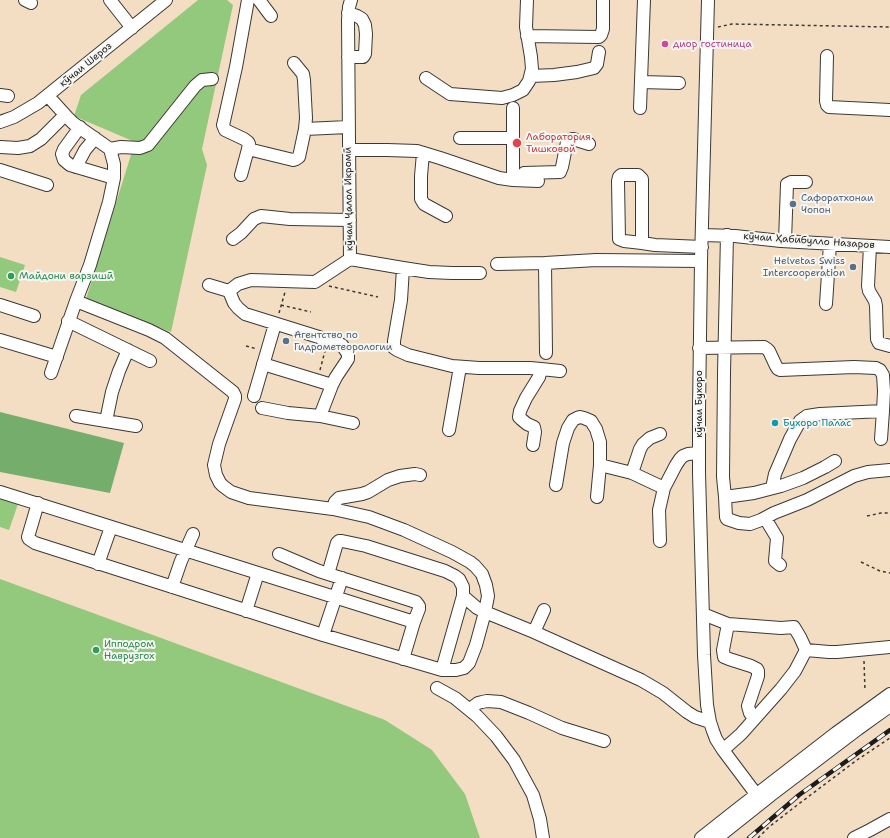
<!DOCTYPE html>
<html>
<head>
<meta charset="utf-8">
<style>
	body { margin:0 }
	canvas { display:block; background:#f3dec3 }
</style>
</head>
<body>
<canvas width="890" height="838"></canvas>
<script>
const ctx = document.querySelector('canvas').getContext('2d');
ctx.lineJoin = 'round';
function paint(path, color) { ctx.fillStyle = color; ctx.fill(path, 'evenodd'); }
const poly = rows => new Path2D(rows.map(r => 'M' + r).join(''));
function trace(path, color, width, dash) { ctx.strokeStyle = color; ctx.lineWidth = width; ctx.lineCap = dash ? 'butt' : 'round'; ctx.setLineDash(dash || []); ctx.stroke(path); }
function drawText(font, color, halo, rows, align = 'center') {
  ctx.font = font + ' "Shantell Sans",sans-serif'; ctx.lineWidth = 4; ctx.setLineDash([]); ctx.textBaseline = 'middle'; ctx.strokeStyle = halo; ctx.fillStyle = color; for (const [text, x, y, turn = 0] of rows) {
    ctx.save(); ctx.translate(x, y); ctx.rotate((+turn || 0) * Math.PI / 180); ctx.textAlign = isNaN(turn) ? turn : align; if (halo) ctx.strokeText(text, 0, 0); ctx.fillText(text, 0, 0); ctx.restore();
  }
}
const green = poly([
	[198,0,227,0,233,5,202,149,207,165,171,332,86,299,135,142,74,116,81,95],
	[0,257,25,265,16,292,0,287],
	[0,498,18,504,9,530,0,527],
	[0,579,385,720,432,750,465,794,480,838,0,838]
]);
const forest = poly([
	[0,412,124,443,110,493,0,472]
]);
const path = poly([
	[718,27,732,24,890,27],
	[329,286,378,297],
	[281,305,311,312],
	[279,313,285,292],
	[246,346,257,349],
	[320,370,325,351],
	[867,516,881,513,890,513],
	[861,562,880,571,890,573],
	[864,661,865,691],
	[758,838,769,827,796,806,857,760,890,738]
]);
const minor = poly([
	[25,0,31,3],
	[110,0,132,28],
	[248,0,236,67,224,121,223,125,225,130,244,139,248,142,249,144,248,149,293,160,296,159,299,157,305,129,348,127],
	[259,0,271,16],
	[351,0,349,7,348,20,350,259,403,268,429,272,452,273,480,273],
	[708,0,701,261,699,411,699,473,704,655,707,705,710,722,713,731,716,739,723,750,756,794],
	[527,36,599,37,601,35,603,29,603,0],
	[827,56,826,101,827,105,829,107,890,110],
	[348,57,363,57,365,54,366,34,365,25,362,19,357,16,348,13],
	[294,63,303,74,304,80,306,118,305,129],
	[531,76,554,75,577,72,594,68,597,64,599,52],
	[426,78,450,94,502,98,513,95,523,90,529,81,532,69,531,57,526,27,527,0],
	[641,82,679,83],
	[0,95,8,96],
	[48,96,68,118,73,123,110,149,114,164,114,178,109,202,90,265,76,301,149,330,165,338,233,392,235,396,235,399,219,444,214,465,216,475,220,483,223,486,231,492,249,498,333,509,369,517,404,530,452,552,470,562,475,566,482,574,486,585,488,596,485,612,534,632,641,680,663,693,687,712,695,717,710,722],
	[513,108,513,180],
	[640,108,644,0],
	[0,122,14,117,38,103,166,0],
	[80,127,64,149,62,154,64,160,70,165,114,178],
	[460,138,513,138],
	[0,147,18,148,30,146,41,139,65,115],
	[110,149,121,147,140,148,148,145,195,86,202,80,212,79],
	[349,150,387,150,417,151,440,158,499,178,513,180,538,181],
	[423,153,421,176,421,199,424,204,446,216],
	[76,167,85,150,95,138],
	[0,170,47,185],
	[524,173,560,172,562,167,567,142,570,140,573,139,589,144],
	[241,175,248,149],
	[702,235,735,236,781,241,890,247],
	[727,235,724,373,723,477,725,497,754,493,781,486,803,478,825,467,835,461],
	[233,239,241,233,254,219,261,216,290,219,350,220],
	[785,241,787,184,791,182,806,182],
	[642,243,642,179,638,175,621,175,619,177,618,181,619,239,624,241,642,243,655,245,702,247],
	[870,246,868,286,869,291,875,301,876,306,877,339,879,343,890,346],
	[545,263,546,353],
	[497,264,545,263,596,260,701,261],
	[403,268,401,300,394,341,394,348,397,350,408,355,452,366,479,368,530,368,541,369],
	[209,285,229,291],
	[826,304,830,244],
	[0,305,34,316],
	[68,321,150,361],
	[0,340,57,357],
	[699,348,764,347,767,349,769,351,776,366,778,369,780,370,854,367,876,368,880,370,883,375,884,391,883,411],
	[263,364,332,385],
	[51,373,76,301],
	[254,396,275,324],
	[262,408,288,413,320,416,332,385,336,377,348,359,348,354,342,345,338,343,245,314,238,308,234,303,229,291,238,284,251,280,315,282,350,259],
	[76,416,136,426],
	[320,416,353,423],
	[106,421,112,392,119,371,128,350],
	[449,430,460,367],
	[533,445,535,432,534,427,527,424,521,419,519,417,520,411,526,398,539,377,541,369,560,371],
	[632,473,640,449,643,444,650,438,660,434],
	[556,485,563,443,568,428,573,420,577,418,580,417,584,418,591,421,596,429,600,442,600,465,632,473,664,488],
	[772,488,775,474,790,439,800,421,807,416,820,414,883,411,881,439],
	[0,492,414,622,403,659],
	[597,497,600,465],
	[725,497,726,517,727,519,739,523,750,524,761,520,774,513,807,500,854,476,868,472,890,470],
	[38,503,28,537,29,539,35,543,323,635,442,670,456,670,464,668,469,663,476,645,485,612,477,608,463,596],
	[333,509,335,502,339,498,362,494,368,492,388,480,400,476,415,474,420,475],
	[765,518,777,538,775,561,780,565],
	[660,541,659,510,664,488,676,465,680,459,683,456,688,454,699,453],
	[279,554,319,571,416,602,419,606,419,609,414,622],
	[98,564,111,527],
	[328,574,337,543,339,541,342,541,366,546,445,571,455,576,459,579,463,587,463,596,442,670],
	[172,587,181,561,193,534],
	[246,611,258,573],
	[703,614,728,624,781,628,794,627,800,637,806,650],
	[728,624,723,650,724,657,729,659,751,666,757,669,758,671,758,676,748,706,750,713,754,719],
	[534,632,544,610],
	[323,635,342,578],
	[437,688,455,698,477,716,496,736,514,760,533,795,540,819,543,838],
	[470,709,478,703,482,702,487,701,501,702,529,713,562,728,604,741],
	[723,750,741,734,781,689,795,671,806,650,829,652,837,652,890,647],
	[701,838,739,808,836,733,890,694],
	[717,838,771,795,858,729,890,706],
	[854,838,870,830,890,819]
]);
const rail = poly([
	[749,838,799,795,890,730]
]);
const markers = [
	[665,44,4,"#d1479c"],
	[517,143,5,"#e0444e"],
	[793,204,4,"#5c6f8a"],
	[853,267,4,"#5c6f8a"],
	[11,276,4,"#2e9e5b"],
	[286,341,4,"#5c6f8a"],
	[775,423,4,"#0f9aa8"],
	[96,650,4,"#2e9e5b"]
];
const hotelNames = [
	["диор гостиница",673,44]
];
const streetNames = [
	["кӯчаи Шероз",86,65,-39],
	["кӯчаи Ҷалол Икромӣ",349,199,-91],
	["кӯчаи Ҳабибулло Назаров",809,241,4],
	["кӯчаи Бухоро",699,404,-90]
];
const healthNames = [
	["Лаборатория",526,137],
	["Тишковой",526,149]
];
const serviceNames = [
	["Сафоратхонаи",801,198],
	["Чопон",801,210],
	["Helvetas Swiss",845,261,"right"],
	["Intercooperation",845,273,"right"],
	["Агентство по",294,335],
	["Гидрометеорологии",294,347]
];
const leisureNames = [
	["Майдони варзишӣ",19,276],
	["Ипподром",104,644],
	["Наврузгох",104,656]
];
const cultureNames = [
	["Бухоро Палас",783,423]
];
paint(green, '#92c97c');
paint(forest, '#75ad6c');
trace(minor, '#3c3935', 14);
trace(path, '#3c3935', 1.5, [3, 3]);
trace(minor, '#fff', 12);
trace(rail, '#1c1c1c', 4.5);
trace(rail, '#f6f6f2', 3, [9]);
for (const [x, y, r, color] of markers) { const dot = new Path2D(); dot.arc(x, y, r, 0, 2 * Math.PI); ctx.fillStyle = color; ctx.fill(dot); trace(dot, '#f6f6f2', 1.5); }
drawText('10px', '#b23c85', '#f6f6f2', hotelNames, 'left');
drawText('10px', '#1c1c1c', '#f6f6f2', streetNames);
drawText('10px', '#be3a42', '#f6f6f2', healthNames, 'left');
drawText('10px', '#4e5e75', '#f6f6f2', serviceNames, 'left');
drawText('10px', '#27864d', '#f6f6f2', leisureNames, 'left');
drawText('10px', '#0d838f', '#f6f6f2', cultureNames, 'left');
</script>
</body>
</html>
